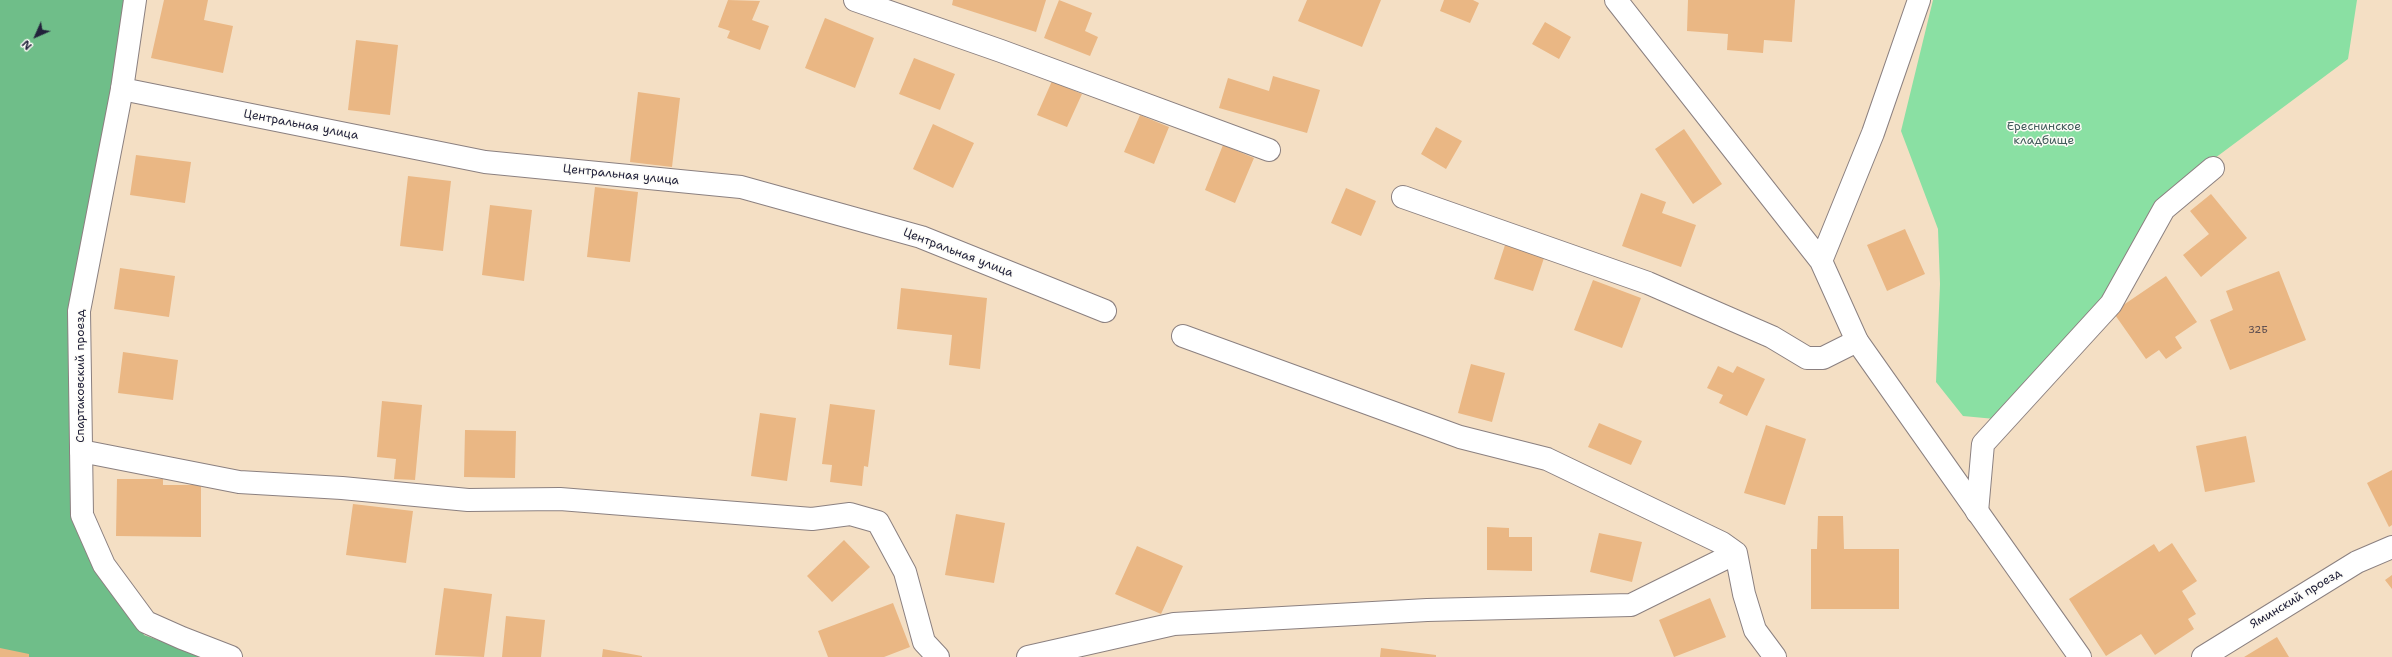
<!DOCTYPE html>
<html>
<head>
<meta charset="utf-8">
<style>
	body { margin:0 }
	#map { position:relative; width:2392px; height:657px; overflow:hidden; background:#f4dfc4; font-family:"Shantell Sans",sans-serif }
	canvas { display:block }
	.north { position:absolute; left:16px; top:16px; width:40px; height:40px; -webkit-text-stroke:3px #fdfcf7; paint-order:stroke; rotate:225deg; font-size:11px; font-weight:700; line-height:16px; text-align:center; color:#22223b }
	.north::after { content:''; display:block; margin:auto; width:14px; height:18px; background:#22223b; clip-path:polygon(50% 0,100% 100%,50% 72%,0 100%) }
</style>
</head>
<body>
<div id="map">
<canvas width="2392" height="657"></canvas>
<div class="north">N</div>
</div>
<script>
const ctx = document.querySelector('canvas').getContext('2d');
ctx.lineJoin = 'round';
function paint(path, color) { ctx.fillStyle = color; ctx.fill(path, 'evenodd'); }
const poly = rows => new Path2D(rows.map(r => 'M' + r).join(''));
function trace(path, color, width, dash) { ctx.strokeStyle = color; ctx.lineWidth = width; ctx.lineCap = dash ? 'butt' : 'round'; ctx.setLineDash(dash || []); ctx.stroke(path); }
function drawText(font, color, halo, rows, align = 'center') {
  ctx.font = font + ' "Shantell Sans",sans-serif'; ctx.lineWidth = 3; ctx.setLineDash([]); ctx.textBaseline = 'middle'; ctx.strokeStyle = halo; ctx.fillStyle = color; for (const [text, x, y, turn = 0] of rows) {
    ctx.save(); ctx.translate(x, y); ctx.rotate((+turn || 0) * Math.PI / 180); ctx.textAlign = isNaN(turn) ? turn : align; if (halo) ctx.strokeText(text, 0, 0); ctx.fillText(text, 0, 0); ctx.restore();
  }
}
const green = poly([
	[1933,0,2357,0,2348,59,2160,199,2104,297,1995,419,1963,416,1936,382,1940,284,1938,229,1901,131]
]);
const forest = poly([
	[0,0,130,0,74,334,90,510,144,635,206,657,0,657]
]);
const building = poly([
	[164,0,208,0,204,20,233,26,223,73,151,58],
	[728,0,760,1,752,20,769,26,760,50,727,38,730,31,718,27],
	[953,0,1046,0,1036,32,952,5],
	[1059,0,1092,13,1085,31,1098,37,1090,56,1044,38],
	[1307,0,1381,0,1362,47,1298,21],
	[1444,0,1473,0,1479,3,1470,23,1440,11],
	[1688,0,1795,0,1792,42,1764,40,1763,53,1727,50,1728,34,1687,31],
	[825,18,874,38,855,88,805,68],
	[1545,22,1571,37,1559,59,1532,44],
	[356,40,398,45,390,115,348,110],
	[914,58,955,74,940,110,899,94],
	[1273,76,1320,90,1307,133,1219,108,1228,78,1269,91],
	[1052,81,1082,94,1067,127,1037,115],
	[638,92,680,98,672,167,630,162],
	[1140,115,1169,127,1154,164,1124,152],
	[933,124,974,143,953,188,913,169],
	[1436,127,1462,141,1446,169,1421,154],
	[1684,129,1722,184,1693,204,1655,149],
	[1223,145,1254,158,1235,203,1205,190],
	[136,155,191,162,185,203,130,195],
	[408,176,451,181,443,251,400,246],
	[595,187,638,192,630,262,587,257],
	[1346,188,1376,201,1361,236,1331,223],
	[1641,193,1666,202,1662,213,1696,225,1681,267,1622,246],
	[2211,194,2247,238,2201,277,2183,255,2209,234,2190,211],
	[490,205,532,210,524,281,482,275],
	[1905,229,1925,274,1887,291,1867,245],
	[1505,245,1544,258,1533,291,1494,279],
	[120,268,175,276,169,317,114,309],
	[2279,271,2306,340,2230,370,2210,320,2233,310,2226,291],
	[2166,276,2197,322,2175,337,2182,348,2166,359,2159,350,2146,359,2113,312],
	[1593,280,1641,298,1622,348,1574,330],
	[901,288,987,298,980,369,949,365,952,335,897,329],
	[123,352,178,360,173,400,118,393],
	[1471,364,1505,373,1492,422,1458,413],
	[1718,366,1733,373,1737,366,1765,379,1747,416,1719,403,1723,395,1707,388],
	[382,401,422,405,415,480,394,479,396,459,377,457],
	[830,404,875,410,868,467,864,466,862,486,830,482,832,465,822,464],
	[760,413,796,418,787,481,751,476],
	[1599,423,1642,441,1631,465,1588,447],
	[1766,425,1806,439,1785,505,1744,493],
	[465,430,516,431,515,478,464,477],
	[2246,436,2255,482,2205,492,2196,446],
	[2392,470,2392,525,2389,527,2367,483],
	[117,479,163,479,163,485,201,485,201,537,116,536],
	[353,504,413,511,406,563,346,555],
	[956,514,1005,523,994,583,945,575],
	[1818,516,1843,516,1844,549,1899,549,1899,609,1811,609,1811,549,1817,549],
	[1487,527,1509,528,1509,537,1532,537,1532,571,1487,570],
	[1599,533,1642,542,1632,582,1590,572],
	[844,540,870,567,832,602,807,576],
	[2172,543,2197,581,2182,591,2196,614,2188,619,2194,629,2155,655,2141,634,2106,656,2069,599,2154,544,2159,552],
	[1137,546,1183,566,1161,614,1115,594],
	[2392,575,2392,589,2385,580],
	[444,588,492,594,484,657,435,655],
	[1710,598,1726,637,1674,657,1659,620],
	[893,603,910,647,884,657,828,657,818,631],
	[506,616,545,620,541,657,502,657],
	[2277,637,2289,657,2244,657],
	[0,648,29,654,29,657,0,657],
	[1381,648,1436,655,1436,657,1380,657],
	[603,649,642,656,642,657,602,657]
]);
const lane = poly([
	[855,0,1001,51,1269,150],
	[122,89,485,162,741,187,921,237,1105,311],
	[1403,197,1648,283,1772,337,1807,358,1823,358,1857,341],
	[1183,336,1460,437,1547,459,1722,543,1736,553,1744,594,1755,630,1775,657],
	[81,451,239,482,342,488,468,500,560,499,812,519,850,514,878,522,905,572,924,642,938,657],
	[1977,512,1983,444,2111,304,2164,209,2213,168],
	[1028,657,1174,624,1427,610,1631,605,1736,553]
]);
const street = poly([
	[135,0,122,89,79,311,82,515,104,565,146,622,182,638,231,657],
	[1616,0,1821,261,1857,341,2080,657],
	[1821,261,1873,133,1919,0],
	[2203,657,2357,562,2392,547]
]);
const numberNames = [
	["32Б",2258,330]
];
const streetNames = [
	["Центральная улица",301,125,11],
	["Центральная улица",621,175,6],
	["Центральная улица",958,253,21],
	["Спартаковский проезд",81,376,-90],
	["Яминский проезд",2296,599,-31]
];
const parkNames = [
	["Ереснинское",2044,127],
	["кладбище",2044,141]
];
paint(green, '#8ae0a3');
paint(forest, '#6fbe89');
paint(building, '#eab784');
trace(lane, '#8b8080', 24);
trace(street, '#8b8080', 24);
trace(lane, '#fff', 22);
trace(street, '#fff', 22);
drawText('10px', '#54474d', null, numberNames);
drawText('12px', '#22223b', '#fdfcf7', streetNames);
drawText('12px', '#415b5a', '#fdfcf7', parkNames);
</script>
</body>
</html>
